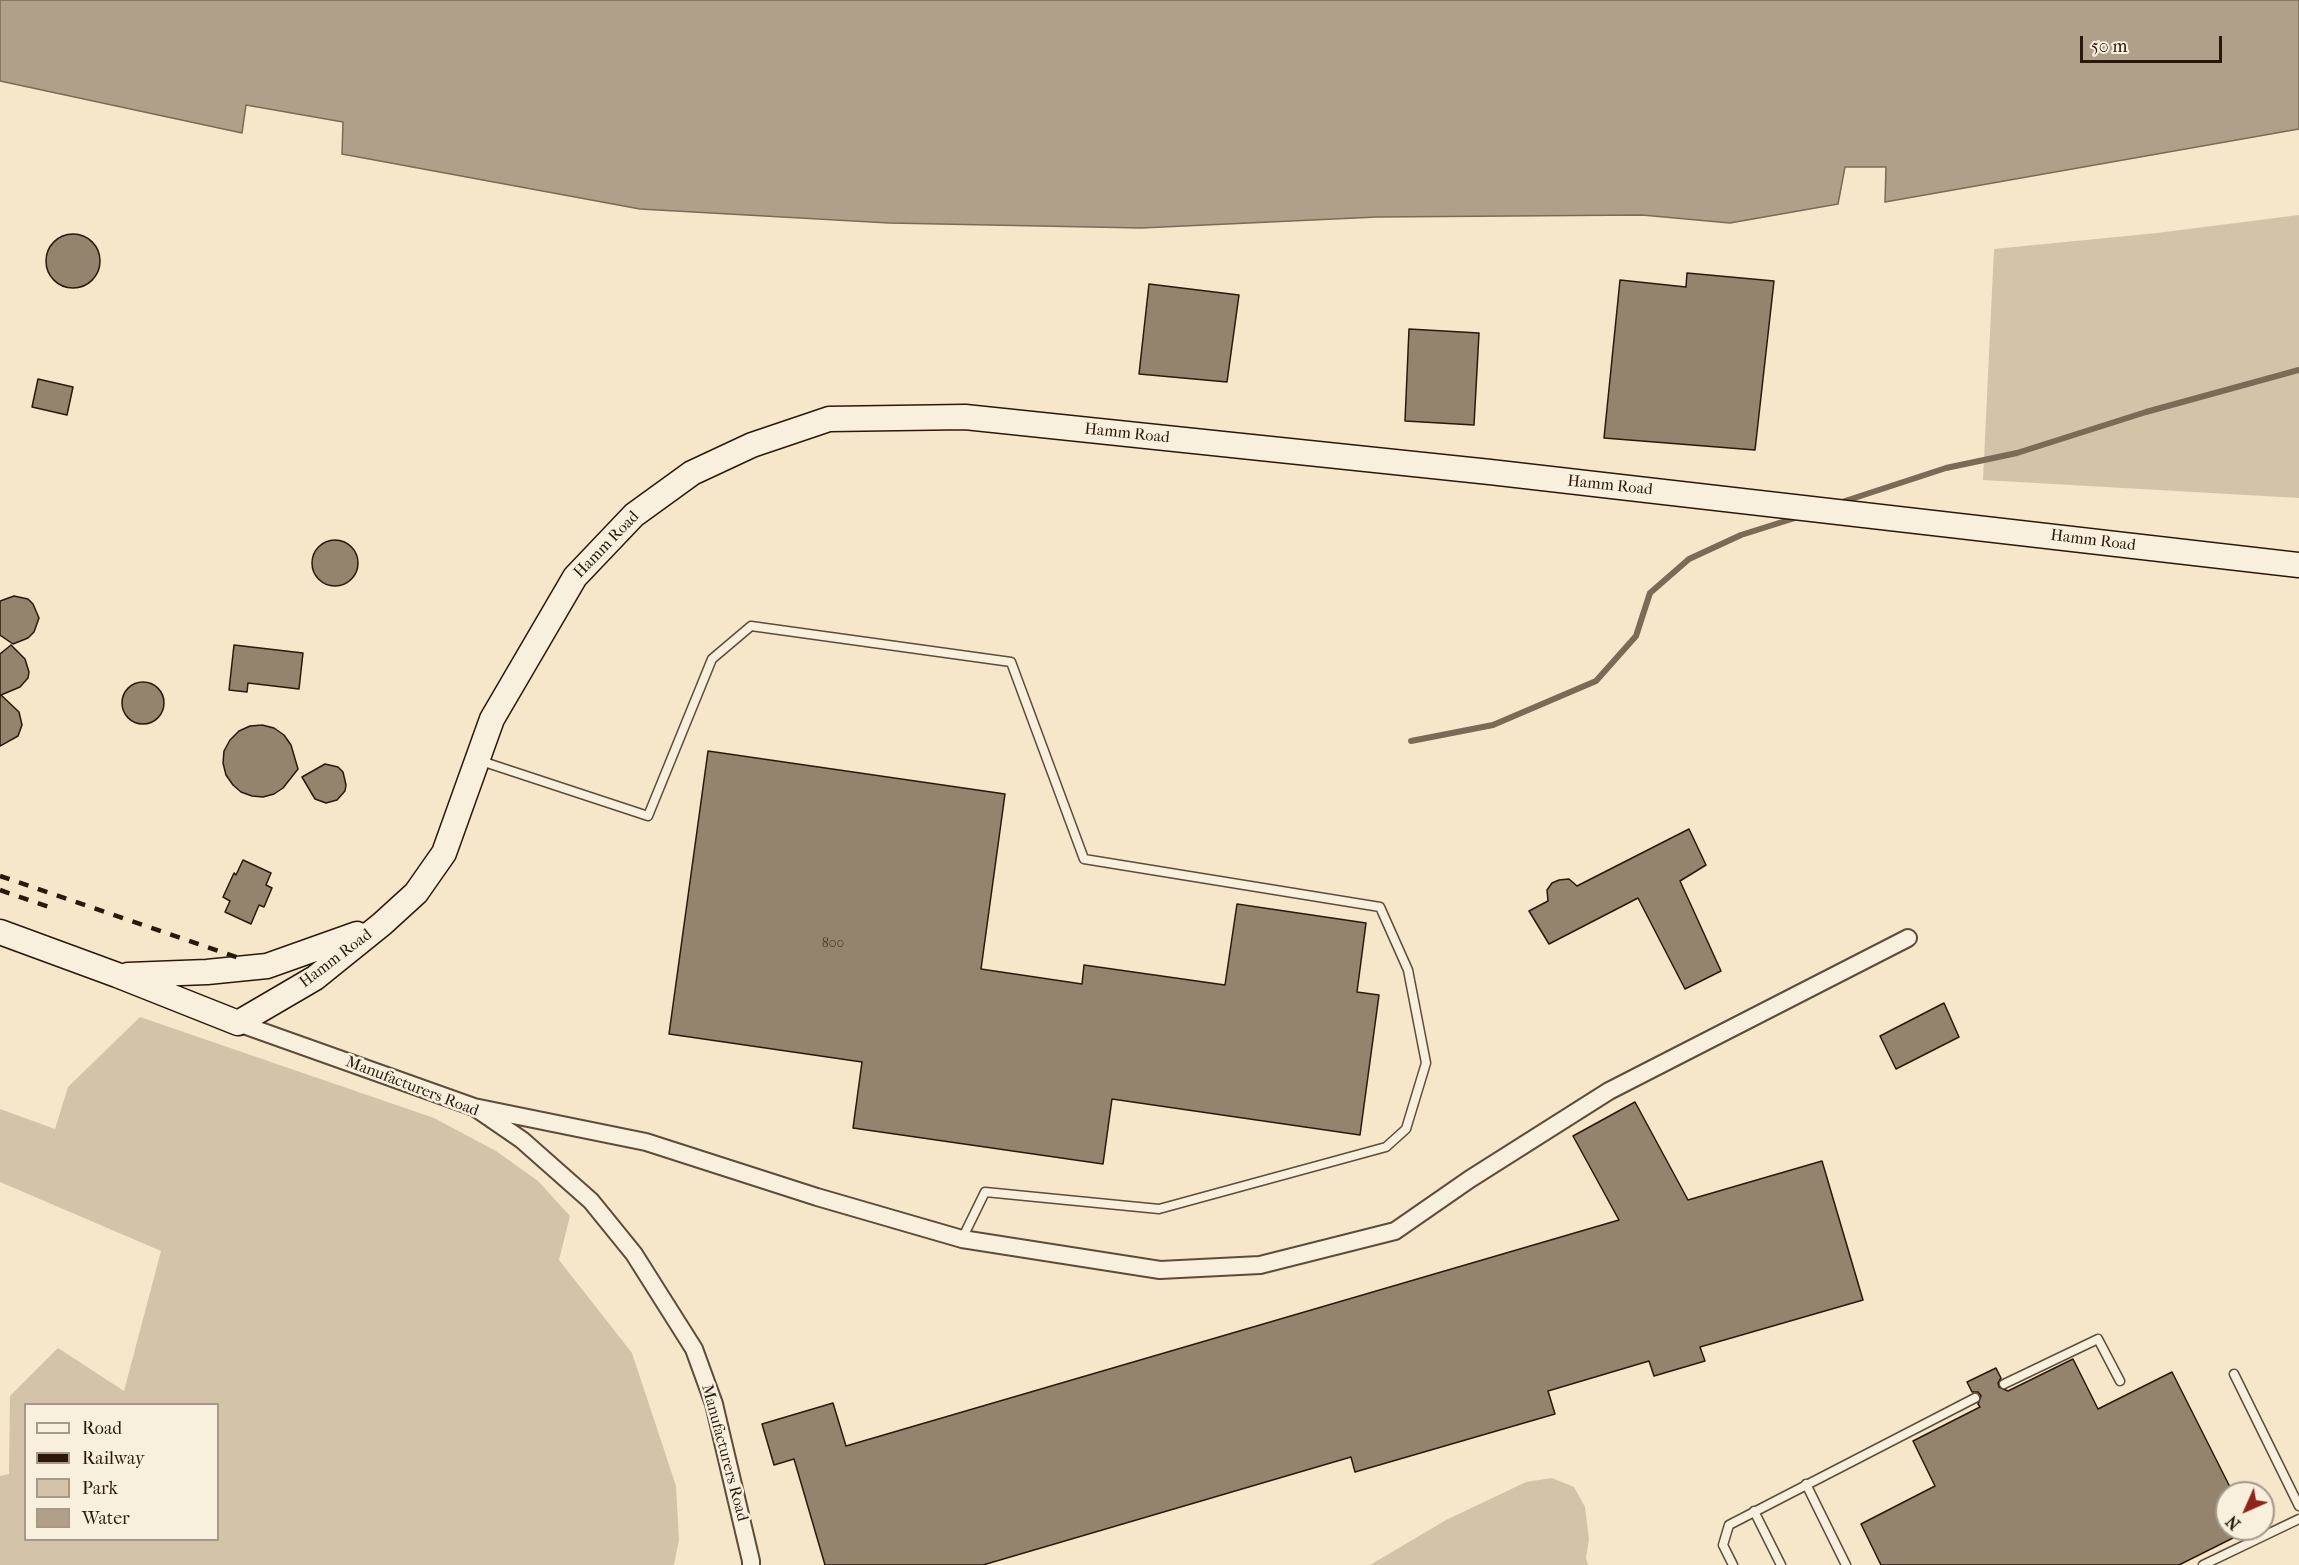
<!DOCTYPE html>
<html>
<head>
<meta charset="utf-8">
<style>
	body { margin:0 }
	#map { position:relative; width:2299px; height:1565px; overflow:hidden; background:#f6e6ca; font-family:"IM FELL French Canon",serif }
	canvas { display:block }
	.legend { position:absolute; left:24px; top:1403px; width:195px; height:138px; box-sizing:border-box; background:#f9efdd; border:2px solid #a69989; margin:0; padding:8px 10px; list-style:none; font-size:18px; color:#2a190a }
	.legend li { display:flex; align-items:center; gap:12px; height:30px }
	.legend b { width:30px; border:2px solid #a69989 }
	.north { position:absolute; left:2215px; top:1481px; width:60px; height:60px; box-sizing:border-box; background:#f9efdd; border:2px solid #a69989; border-radius:50%; rotate:225deg; font-size:16px; font-weight:700; line-height:24px; text-align:center; color:#2a190a }
	.north::after { content:''; display:block; margin:auto; width:21px; height:27px; background:#8f2418; clip-path:polygon(50% 0,100% 100%,50% 72%,0 100%) }
	.scale { position:absolute; left:2080px; top:36px; width:142px; height:27px; box-sizing:border-box; border:3px solid #2a190a; border-top:0; padding-left:8px; font-size:18px; line-height:21px; white-space:nowrap; color:#2a190a; -webkit-text-stroke:4px #f9efdd; paint-order:stroke }
</style>
</head>
<body>
<div id="map">
<canvas width="2299" height="1565"></canvas>
<ul class="legend">
<li><b style="height:8px;background:#f9efdd"></b>Road</li>
<li><b style="height:8px;background:#2a190a"></b>Railway</li>
<li><b style="height:16px;background:#d3c3a9"></b>Park</li>
<li><b style="height:16px;background:#b1a089"></b>Water</li>
</ul>
<div class="north">N</div>
<div class="scale">50 m</div>
</div>
<script>
const ctx = document.querySelector('canvas').getContext('2d');
ctx.lineJoin = 'round';
function paint(path, color) { ctx.fillStyle = color; ctx.fill(path, 'evenodd'); }
const poly = rows => new Path2D(rows.map(r => 'M' + r).join(''));
function trace(path, color, width, dash) { ctx.strokeStyle = color; ctx.lineWidth = width; ctx.lineCap = dash ? 'butt' : 'round'; ctx.setLineDash(dash || []); ctx.stroke(path); }
function drawText(font, color, halo, rows, align = 'center') {
  ctx.font = font + ' "IM FELL French Canon",serif'; ctx.lineWidth = 5; ctx.setLineDash([]); ctx.textBaseline = 'middle'; ctx.strokeStyle = halo; ctx.fillStyle = color; for (const [text, x, y, turn = 0] of rows) {
    ctx.save(); ctx.translate(x, y); ctx.rotate((+turn || 0) * Math.PI / 180); ctx.textAlign = isNaN(turn) ? turn : align; if (halo) ctx.strokeText(text, 0, 0); ctx.fillText(text, 0, 0); ctx.restore();
  }
}
const green = poly([
	[2299,215,2299,498,1983,480,1994,249,2157,233],
	[140,1017,434,1118,496,1151,538,1181,570,1216,559,1260,632,1353,676,1486,679,1540,674,1565,0,1565,0,1476,9,1474,10,1396,58,1348,124,1391,161,1251,0,1182,0,1109,55,1129,68,1087],
	[218,1404,218,1540,26,1540,26,1404],
	[1552,1478,1574,1487,1585,1507,1589,1539,1586,1558,1588,1565,1370,1565,1446,1520,1526,1482]
]);
const water = poly([
	[0,0,2299,0,2299,129,1885,202,1886,167,1845,167,1838,204,1730,223,1642,215,1377,217,1141,228,889,223,640,209,342,154,343,122,246,105,242,133,0,81,0,0]
]);
const stream = poly([
	[1839,503,1946,468,2017,453,2146,412,2299,370],
	[1411,741,1493,725,1596,681,1636,636,1650,593,1689,559,1741,535,1798,517]
]);
const building = poly([
	'46 261a27 27 0 1 1 54 0a27 27 0 1 1-54 0Z',
	[1687,273,1774,281,1755,450,1604,438,1620,280,1686,287,1687,273],
	[1149,284,1239,295,1227,382,1139,374,1149,284],
	[1409,329,1479,333,1474,425,1405,421,1409,329],
	[38,379,73,387,67,415,32,407,38,379],
	'312 563a23 23 0 1 1 46 0a23 23 0 1 1-46 0Z',
	[14,596,28,599,33,604,39,618,34,632,28,638,13,644,0,635,0,601,14,596],
	[11,645,25,659,29,672,28,678,20,687,1,695,19,712,22,725,18,736,0,746,0,654,11,645],
	[234,645,303,653,299,689,248,683,247,692,229,690,234,645],
	'122 703a21 21 0 1 1 42 0a21 21 0 1 1-42 0Z',
	[262,725,274,728,284,735,291,745,298,769,283,788,274,794,263,797,252,796,241,792,233,785,226,775,223,763,224,751,230,740,239,731,250,726,262,725],
	[708,751,1005,794,981,969,1082,984,1084,965,1225,985,1237,904,1366,923,1357,992,1379,995,1360,1135,1112,1099,1103,1164,853,1128,862,1062,669,1034,708,751],
	[325,764,338,767,343,772,346,785,345,791,337,800,326,803,315,799,302,777,325,764],
	[1689,829,1706,865,1680,881,1721,971,1685,989,1638,898,1549,944,1529,911,1548,901,1547,890,1552,883,1559,880,1569,879,1577,886,1689,829],
	[243,860,271,873,266,885,272,888,264,907,259,905,251,924,225,912,230,901,223,897,234,873,236,875,243,860],
	[1944,1003,1959,1037,1896,1069,1880,1036,1944,1003],
	[1635,1102,1688,1200,1822,1161,1863,1300,1700,1347,1705,1361,1654,1376,1649,1361,1548,1391,1555,1414,1355,1472,1351,1457,983,1565,825,1565,794,1459,774,1465,762,1424,833,1403,846,1446,1619,1220,1573,1136,1635,1102],
	[2073,1359,2098,1409,2172,1372,2233,1493,2227,1493,2227,1529,2251,1529,2179,1565,1881,1565,1861,1524,1935,1486,1913,1441,1980,1407,1978,1404,1981,1396,1978,1392,1972,1392,1967,1382,1996,1368,2001,1378,1998,1383,1999,1387,2008,1391,2073,1359]
]);
const lane = poly([
	[478,760,648,816,712,659,751,626,1011,662,1084,859,1380,907,1408,970,1426,1063,1406,1129,1386,1147,1159,1209,985,1192,962,1239],
	[2234,1374,2299,1506],
	[2004,1384,2098,1339,2120,1381],
	[1806,1484,1846,1565],
	[1754,1511,1781,1565],
	[1733,1565,1723,1545,1729,1525,1975,1398],
	[2203,1565,2299,1519]
]);
const street = poly([
	[238,1023,474,1107,522,1140,591,1201,634,1254,694,1349,714,1404,751,1561,751,1565],
	[474,1107,646,1142,817,1197,962,1239,1160,1270,1260,1265,1395,1231,1470,1179,1609,1091,1908,938]
]);
const secondary = poly([
	[0,932,117,975,238,1023,315,978,382,924,416,893,444,853,492,719,575,577,634,515,692,473,752,445,829,419,965,417,1490,472,2299,565],
	[128,975,207,972,267,966,357,934]
]);
const rail = poly([
	[0,876,239,958],
	[0,890,55,909]
]);
const numberNames = [
	["800",833,944]
];
const streetNames = [
	["Hamm Road",1127,434,6],
	["Hamm Road",1610,486,6],
	["Hamm Road",2093,541,7],
	["Hamm Road",607,545,-46],
	["Hamm Road",336,959,-37],
	["Manufacturers Road",412,1087,21],
	["Manufacturers Road",724,1453,75]
];
paint(green, '#d3c3a9');
paint(water, '#b1a089');
trace(water, '#7b6a56', 1.5);
trace(stream, '#7b6a56', 6);
paint(building, '#94846e');
trace(building, '#2a190a', 1.5);
trace(lane, '#5d4c3a', 11);
trace(street, '#5d4c3a', 20);
trace(secondary, '#2a190a', 27);
trace(lane, '#f9efdd', 8);
trace(street, '#f9efdd', 16);
trace(secondary, '#f9efdd', 24);
trace(rail, '#2a190a', 4.5, [10, 10]);
drawText('14px', '#443423', null, numberNames);
drawText('16px', '#2a190a', '#f9efdd', streetNames);
</script>
</body>
</html>
